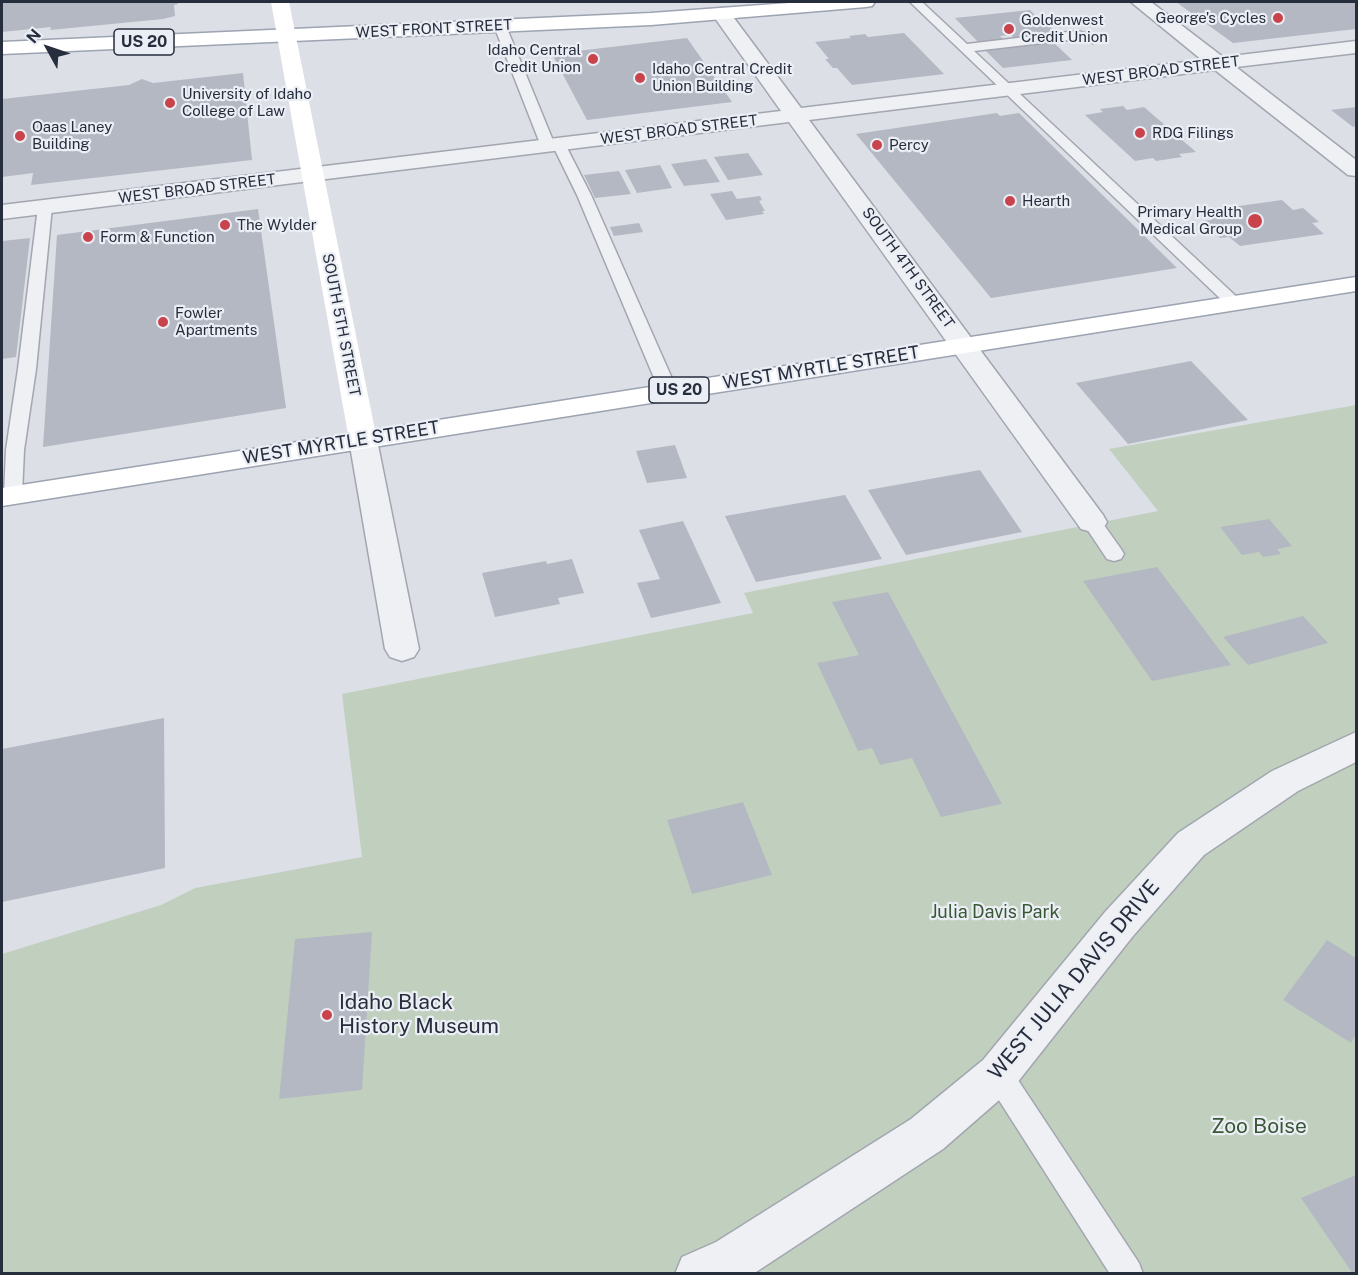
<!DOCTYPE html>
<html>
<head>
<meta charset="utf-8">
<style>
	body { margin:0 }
	#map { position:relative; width:1358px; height:1275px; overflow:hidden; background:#dcdfe6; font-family:"Public Sans",sans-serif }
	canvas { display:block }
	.frame { position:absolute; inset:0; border:3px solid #262d3c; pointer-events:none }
	.north { position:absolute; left:18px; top:18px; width:60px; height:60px; -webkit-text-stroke:4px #ebeef4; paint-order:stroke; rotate:310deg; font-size:16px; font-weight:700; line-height:24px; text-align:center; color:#262d3c }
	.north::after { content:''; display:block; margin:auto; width:21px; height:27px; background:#262d3c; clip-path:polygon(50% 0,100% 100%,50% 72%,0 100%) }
</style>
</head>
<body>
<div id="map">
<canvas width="1358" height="1275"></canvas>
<div class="frame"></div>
<div class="north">N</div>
</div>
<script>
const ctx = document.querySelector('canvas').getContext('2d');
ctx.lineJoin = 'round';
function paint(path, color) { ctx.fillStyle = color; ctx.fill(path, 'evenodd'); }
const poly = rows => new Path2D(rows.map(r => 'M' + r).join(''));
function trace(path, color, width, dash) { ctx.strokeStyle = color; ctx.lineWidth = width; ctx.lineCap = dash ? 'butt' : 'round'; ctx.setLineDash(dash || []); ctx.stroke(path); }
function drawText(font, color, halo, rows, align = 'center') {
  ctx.font = font + ' "Public Sans",sans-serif'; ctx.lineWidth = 4.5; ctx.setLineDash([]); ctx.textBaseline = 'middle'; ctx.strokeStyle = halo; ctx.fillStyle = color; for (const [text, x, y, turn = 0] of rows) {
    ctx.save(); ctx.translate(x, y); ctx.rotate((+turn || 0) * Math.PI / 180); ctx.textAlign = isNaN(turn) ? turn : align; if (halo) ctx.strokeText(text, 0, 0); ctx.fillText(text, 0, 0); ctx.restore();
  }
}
const green = poly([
	[1356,405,1356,1273,2,1274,2,954,161,905,195,888,362,857,342,694,753,613,744,593,1158,511,1109,449]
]);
const building = poly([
	[2,2,178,2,178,4,174,5,175,16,163,19,50,30,51,27,2,32],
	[1176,2,1356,2,1356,29,1233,43],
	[1030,10,1039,19,1033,19,1039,25,1047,24,1057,33,1014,38,1011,35,1000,36,1003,39,978,42,955,18],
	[904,33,944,74,852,85,837,68,833,68,825,59,829,59,815,42,851,38,849,36,865,34,868,37],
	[687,38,732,102,587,120,552,54],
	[1052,41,1072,60,1003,68,984,49],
	[243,73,252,160,31,185,33,173,2,177,2,99,129,85,142,79,153,83],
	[1123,106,1127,110,1144,107,1196,152,1179,154,1182,157,1156,161,1153,158,1135,161,1085,115,1103,112,1100,109],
	[1356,107,1356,126,1353,127,1331,110],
	[997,113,1000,116,1019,113,1177,268,991,298,856,134],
	[748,153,763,175,728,180,714,157],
	[706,159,720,182,684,186,671,164],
	[660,165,672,188,637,193,625,170],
	[619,171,631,194,595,198,584,175],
	[732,191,737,199,760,196,762,200,759,201,765,211,762,211,764,214,726,220,710,194],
	[1282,200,1293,210,1303,208,1319,222,1312,223,1324,234,1240,246,1229,237,1220,238,1202,221,1212,220,1203,211],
	[258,209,286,408,43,447,57,235],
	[639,223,643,232,614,236,610,227],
	[30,238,16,357,2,359,2,241],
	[1191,361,1248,420,1128,444,1076,383],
	[675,445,687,478,647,483,636,451],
	[980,470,1022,532,906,555,868,490],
	[845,495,882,559,756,582,725,516],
	[1269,519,1292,546,1277,549,1281,554,1263,557,1259,552,1242,555,1220,527],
	[683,521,721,603,651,618,637,583,660,579,639,530],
	[572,559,584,593,558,598,560,604,495,617,482,573,546,561,547,564],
	[1157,567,1231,665,1152,681,1083,581],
	[888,592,1002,804,941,817,912,758,880,765,872,748,858,751,817,663,859,655,832,602],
	[1303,616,1328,643,1248,665,1223,637],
	[164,718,165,868,2,902,2,749],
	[743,802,772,875,692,894,667,820],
	[372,932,362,1090,279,1099,295,939],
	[1327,940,1356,958,1356,1034,1351,1043,1283,1000],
	[1356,1175,1356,1274,1353,1274,1301,1198]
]);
const lane = poly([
	[910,2,922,2,967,44,1077,31,1097,36,1099,39,1093,43,1077,39,974,51,1240,300,1242,303,1240,306,1228,306,910,2],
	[500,22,506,26,554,143,564,142,591,195,678,392,675,396,663,396,660,392,577,195,554,148,548,150,541,146,494,26,500,22],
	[45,203,52,207,36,369,24,450,22,495,20,499,13,501,6,499,4,495,6,450,18,369,38,207,45,203],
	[1092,516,1099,518,1121,549,1124,554,1121,559,1114,561,1107,559,1085,526,1082,522,1085,518,1092,516],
	[998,1061,1008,1065,1139,1263,1143,1274,1110,1274,988,1083,984,1074,988,1065,998,1061]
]);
const street = poly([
	[1131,2,1151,2,1223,57,1356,41,1356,53,1236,67,1356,160,1356,176,1348,175,1215,70,809,120,1103,515,1107,522,1103,529,1092,532,1081,529,789,122,2,219,2,205,781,111,712,14,714,10,721,8,728,10,801,108,1202,60,1131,2],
	[363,431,373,434,377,440,419,649,414,657,402,661,390,657,385,649,349,440,353,434,363,431],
	[1356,732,1356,762,1298,791,1204,855,1133,936,1013,1088,943,1149,753,1274,675,1274,682,1257,716,1242,911,1119,983,1060,1105,912,1178,833,1272,771,1356,732]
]);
const secondary = poly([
	[271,2,289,2,377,440,373,446,363,449,353,446,349,440,271,2]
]);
const primary = poly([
	[803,2,875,2,872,6,866,7,651,25,2,54,2,42,651,13,803,2],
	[1356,277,1356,291,2,506,2,488,1356,277]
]);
const markers = [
	[1278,18,6,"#c9434d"],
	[1009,29,6,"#c9434d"],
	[593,59,6,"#c9434d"],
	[640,78,6,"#c9434d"],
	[170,103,6,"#c9434d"],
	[1140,133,6,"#c9434d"],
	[20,136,6,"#c9434d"],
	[877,145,6,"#c9434d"],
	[1010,201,6,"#c9434d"],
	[1255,221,8,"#c9434d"],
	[225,225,6,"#c9434d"],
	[88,237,6,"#c9434d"],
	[163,322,6,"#c9434d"],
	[327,1015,6,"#c9434d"]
];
const farPoinames = [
	["George's Cycles",1266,18,"right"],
	["Goldenwest",1021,20],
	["Credit Union",1021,37],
	["Idaho Central",581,50,"right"],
	["Credit Union",581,67,"right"],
	["Idaho Central Credit",652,69],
	["Union Building",652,86],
	["University of Idaho",182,94],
	["College of Law",182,111],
	["Oaas Laney",32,127],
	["Building",32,144],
	["RDG Filings",1152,133],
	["Percy",889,145],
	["Hearth",1022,201],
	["Primary Health",1242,212,"right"],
	["Medical Group",1242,229,"right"],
	["The Wylder",237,225],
	["Form & Function",100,237],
	["Fowler",175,313],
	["Apartments",175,330]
];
const farStreetnames = [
	["WEST FRONT STREET",434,29,-3],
	["WEST BROAD STREET",1161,71,-7],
	["WEST BROAD STREET",679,130,-7],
	["WEST BROAD STREET",197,189,-7],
	["SOUTH 4TH STREET",908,268,54],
	["SOUTH 5TH STREET",341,325,79]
];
const shields = [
	[144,42,60],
	[679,390,60]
];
const shieldNames = [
	["US 20",144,42],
	["US 20",679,390]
];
const streetNames = [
	["WEST MYRTLE STREET",821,368,-9],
	["WEST MYRTLE STREET",341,443,-9]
];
const parkNames = [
	["Julia Davis Park",995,912]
];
const nearStreetnames = [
	["WEST JULIA DAVIS DRIVE",1074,980,-50]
];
const nearPoinames = [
	["Idaho Black",339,1003],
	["History Museum",339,1027]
];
const nearParknames = [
	["Zoo Boise",1259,1127]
];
paint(green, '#c1d0be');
paint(building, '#b4b8c2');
trace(lane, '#a2a6b0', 3);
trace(street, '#a2a6b0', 3);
trace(primary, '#9ca3b1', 3);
paint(lane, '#eff0f4');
paint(street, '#eff0f4');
paint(secondary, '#fff');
paint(primary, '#fff');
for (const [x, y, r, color] of markers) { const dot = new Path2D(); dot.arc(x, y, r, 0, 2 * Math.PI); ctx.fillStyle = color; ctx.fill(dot); trace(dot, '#ebeef4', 2); }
drawText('15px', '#262d3c', '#ebeef4', farPoinames, 'left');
drawText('15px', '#262d3c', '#ebeef4', farStreetnames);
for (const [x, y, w] of shields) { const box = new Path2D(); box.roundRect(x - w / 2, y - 13, w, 26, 4.5); ctx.fillStyle = '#ebeef4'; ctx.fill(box); trace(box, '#262d3c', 1.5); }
drawText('bold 16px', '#262d3c', null, shieldNames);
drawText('18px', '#262d3c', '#ebeef4', streetNames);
drawText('18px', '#385734', '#ebeef4', parkNames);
drawText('21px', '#262d3c', '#ebeef4', nearStreetnames);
drawText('21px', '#262d3c', '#ebeef4', nearPoinames, 'left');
drawText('21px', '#385734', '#ebeef4', nearParknames);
</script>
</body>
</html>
